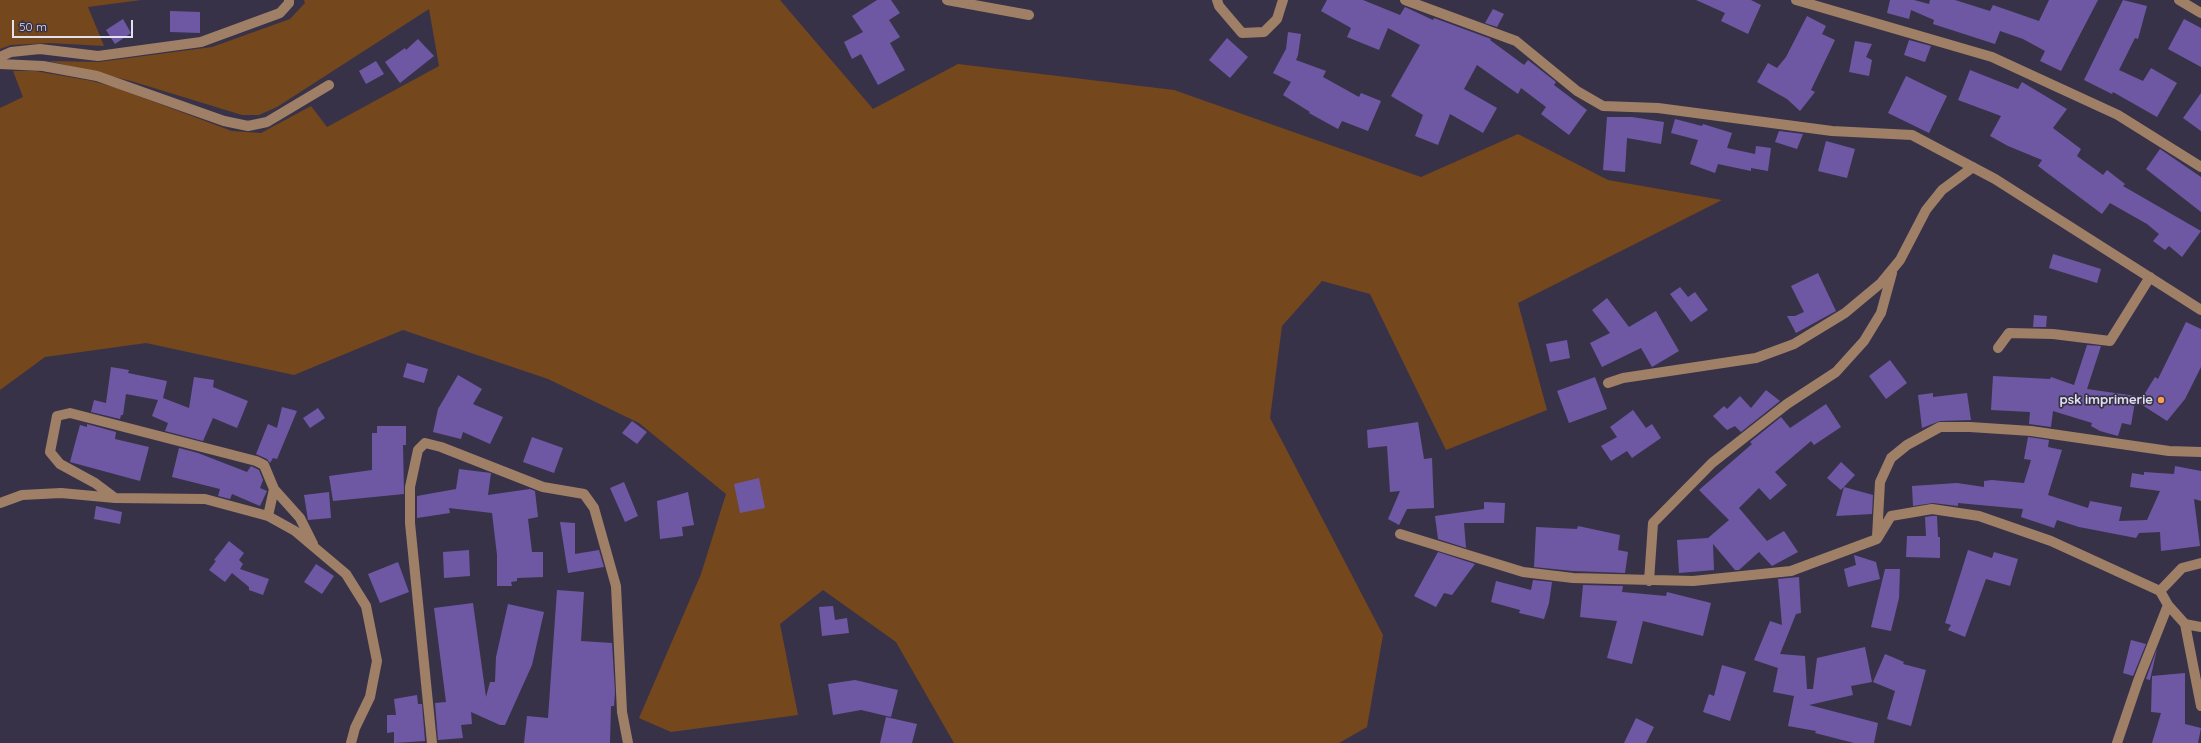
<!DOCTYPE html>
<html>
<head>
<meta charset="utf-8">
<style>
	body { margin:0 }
	#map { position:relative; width:2201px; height:743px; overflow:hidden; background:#383249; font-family:Quicksand,sans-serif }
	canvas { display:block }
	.scale { position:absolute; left:12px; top:20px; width:121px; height:18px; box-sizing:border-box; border:2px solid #e3e0ef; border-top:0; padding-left:5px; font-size:12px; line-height:14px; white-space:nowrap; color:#e3e0ef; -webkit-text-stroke:3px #383249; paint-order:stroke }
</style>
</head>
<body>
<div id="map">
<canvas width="2201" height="743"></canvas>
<div class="scale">50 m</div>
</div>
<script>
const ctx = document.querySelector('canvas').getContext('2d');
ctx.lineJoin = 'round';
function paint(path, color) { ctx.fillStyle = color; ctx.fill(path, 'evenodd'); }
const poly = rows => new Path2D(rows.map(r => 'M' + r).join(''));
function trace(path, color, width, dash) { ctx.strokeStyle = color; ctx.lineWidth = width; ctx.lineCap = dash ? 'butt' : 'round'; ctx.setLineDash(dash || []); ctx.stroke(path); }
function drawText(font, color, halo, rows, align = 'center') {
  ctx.font = font + ' Quicksand,sans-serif'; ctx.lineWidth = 3.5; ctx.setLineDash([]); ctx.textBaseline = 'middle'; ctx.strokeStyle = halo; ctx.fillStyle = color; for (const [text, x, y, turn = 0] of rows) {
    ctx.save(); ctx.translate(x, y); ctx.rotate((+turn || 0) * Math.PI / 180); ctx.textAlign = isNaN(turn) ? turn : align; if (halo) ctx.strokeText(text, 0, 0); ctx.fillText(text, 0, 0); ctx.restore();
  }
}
const green = poly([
	[0,0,141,0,88,7,104,46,49,43,11,45,0,49],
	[304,0,780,0,873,109,958,64,1174,90,1421,177,1518,134,1608,180,1722,200,1518,303,1547,410,1446,450,1370,294,1322,281,1282,326,1270,418,1383,635,1367,727,1339,743,954,743,896,642,823,590,780,624,798,715,671,732,639,718,701,574,726,494,639,423,548,379,403,330,294,375,146,343,45,357,0,390,0,108,23,97,13,71,35,71,92,81,117,88,232,131,261,133,311,106,327,127,439,66,429,9,277,107,259,115,242,115,131,81,49,61,99,62,212,47,290,19,305,3]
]);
const building = poly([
	[877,0,891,0,900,13,889,20,900,37,890,43,905,70,878,85,861,54,852,59,844,42,863,32,852,16],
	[1327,0,1363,0,1400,15,1405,7,1433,20,1434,18,1491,39,1490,40,1524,65,1528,60,1556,82,1554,85,1587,110,1569,135,1541,114,1546,107,1521,88,1518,94,1477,65,1464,89,1497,108,1483,133,1450,114,1438,145,1415,136,1423,115,1391,96,1420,45,1388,28,1379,50,1347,37,1351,28,1321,11],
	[1696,0,1751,0,1761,5,1748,34,1721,21,1725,13],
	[1890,0,1914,0,1929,4,1930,0,1955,0,1990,11,1993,5,2039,21,2049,0,2098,0,2061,71,2040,61,2045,51,2023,39,2000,31,1995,44,1933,24,1934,20,1911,10,1909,19,1887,13],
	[2123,0,2147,6,2138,39,2135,38,2119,70,2143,81,2151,68,2177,83,2157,117,2113,92,2112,94,2084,80],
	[1493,9,1504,14,1497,27,1485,23],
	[170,11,200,12,200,33,170,32],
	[1807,16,1826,26,1822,34,1835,40,1811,90,1815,92,1800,111,1787,99,1757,82,1768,63,1777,68,1786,57],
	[123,19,131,33,115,44,106,30],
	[2184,19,2201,28,2201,67,2168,49],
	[1288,32,1301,34,1298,55,1296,60,1326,71,1323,77,1359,97,1361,93,1381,101,1368,131,1342,121,1338,129,1309,113,1310,112,1283,95,1291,82,1273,73,1286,49],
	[1227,38,1248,57,1230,78,1209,60],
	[418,39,434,56,400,83,385,62,405,48,406,50],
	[1909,40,1931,46,1925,62,1904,55],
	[1855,41,1872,44,1866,57,1872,60,1869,76,1849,72],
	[376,61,384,74,366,84,359,71],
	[1970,70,2018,89,2022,82,2067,109,2053,128,2081,149,2077,156,2103,175,2107,170,2125,184,2123,186,2201,231,2182,257,2169,246,2165,250,2153,241,2159,234,2147,224,2110,203,2102,214,2038,166,2042,160,2008,146,1990,136,2001,116,1958,100],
	[1906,76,1947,96,1929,133,1888,113],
	[2201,93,2201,131,2183,118],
	[1607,117,1632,117,1664,122,1661,144,1627,138,1625,172,1603,170],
	[1675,119,1702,126,1703,124,1732,133,1727,148,1755,154,1756,146,1771,148,1768,171,1751,168,1751,171,1718,164,1715,173,1690,164,1698,140,1671,133],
	[1779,131,1803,134,1797,149,1775,142],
	[1826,141,1855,149,1847,178,1818,171],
	[2160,149,2201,177,2201,212,2146,169],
	[2053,254,2101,269,2097,283,2049,268],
	[1818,273,1836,311,1796,333,1787,316,1795,316,1804,312,1791,286],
	[1680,287,1688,297,1695,292,1708,310,1691,322,1670,294],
	[1607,298,1629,327,1656,311,1679,351,1652,367,1641,348,1602,367,1590,343,1610,333,1592,310],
	[2034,315,2047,316,2046,327,2033,327],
	[2186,322,2201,329,2201,367,2185,399,2167,421,2139,403,2155,377,2158,379],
	[1567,340,1570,358,1550,362,1546,344],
	[2087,345,2101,346,2087,389,2136,396,2131,425,2122,423,2118,436,2100,431,2091,426,2092,423,2053,411,2051,427,2029,424,2030,412,1991,410,1993,376,2050,379,2051,377,2074,385],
	[1890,360,1907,383,1886,399,1869,376],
	[407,363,428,369,424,383,403,377],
	[111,367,129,370,128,373,167,381,163,398,189,408,194,377,214,380,213,387,248,401,237,428,213,418,203,441,165,431,168,423,152,416,158,400,126,394,123,415,121,415,120,419,91,412,94,400,106,403],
	[458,375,482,389,473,404,503,417,490,444,463,432,461,439,433,432,438,409],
	[1595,377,1607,409,1569,423,1557,391],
	[1766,390,1780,401,1741,432,1735,426,1727,430,1713,416,1724,406,1727,409,1740,396,1751,408],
	[1933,393,1933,397,1967,393,1971,420,1940,421,1922,428,1918,395],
	[1826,404,1841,427,1814,445,1811,441,1775,472,1787,485,1770,500,1759,488,1739,508,1767,541,1784,531,1798,552,1772,566,1759,552,1739,570,1735,570,1713,544,1714,570,1679,573,1677,540,1708,538,1729,520,1699,490,1752,444,1750,442,1781,417,1790,428],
	[282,407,297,411,277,459,273,458,270,463,267,459,256,454,268,424,277,428],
	[318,408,325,418,310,428,303,418],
	[1633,410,1646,428,1652,424,1661,438,1632,458,1627,451,1611,461,1601,446,1617,437,1610,427],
	[632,421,647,432,637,444,622,433],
	[1418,422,1424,459,1432,458,1434,508,1407,509,1399,525,1388,519,1400,491,1390,492,1387,446,1368,448,1367,430],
	[87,424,116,432,115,439,149,447,140,481,70,462,80,425,87,427],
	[377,426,406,426,406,445,403,445,404,494,333,501,329,476,372,470,372,433,377,433],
	[532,437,563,448,554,473,523,462],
	[2028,437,2049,440,2048,447,2062,450,2048,495,2088,508,2090,501,2122,507,2119,521,2147,520,2160,491,2130,487,2132,473,2144,475,2144,472,2174,474,2175,466,2201,471,2201,501,2194,499,2200,546,2161,551,2160,532,2139,533,2136,538,2079,527,2057,520,2054,528,2021,517,2023,509,1958,503,1958,506,1933,503,1913,506,1912,486,1957,483,1984,487,1984,481,1992,480,2024,483,2031,460,2024,459],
	[179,448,198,453,247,472,251,466,259,470,263,480,260,488,267,491,260,506,232,494,230,499,218,496,220,489,172,477],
	[1841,462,1855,475,1841,490,1827,478],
	[459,469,491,473,488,495,530,489,535,491,538,517,528,519,532,552,543,552,543,577,517,578,517,581,511,582,512,586,497,586,497,555,492,513,449,508,450,513,417,518,417,496,456,489],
	[759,478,765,508,740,513,734,484],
	[624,482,638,516,625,522,610,488],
	[1844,487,1873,495,1872,514,1836,516],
	[329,492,331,518,308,520,304,495],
	[688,492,694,525,682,527,683,536,660,539,657,501],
	[1484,502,1505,503,1504,523,1464,523,1466,548,1438,539,1435,516,1484,509],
	[96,506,122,512,120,524,94,519],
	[1932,516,1937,516,1938,537,1940,537,1940,558,1906,557,1907,536,1926,536,1925,517],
	[560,522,575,523,575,554,599,550,604,567,568,573],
	[1578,526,1620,535,1618,550,1628,552,1625,573,1573,571,1534,567,1536,527,1577,529],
	[229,541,244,553,239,560,243,564,240,569,269,579,263,595,249,590,249,587,232,573,225,582,209,570,216,561,214,560],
	[469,550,470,576,444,578,443,552],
	[1968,550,1992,558,1994,552,2018,559,2010,586,1986,579,1965,637,1948,630,1951,625,1945,623],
	[1438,552,1475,564,1452,595,1444,593,1436,607,1414,596],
	[1854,555,1876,562,1880,579,1848,587,1844,569,1856,565],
	[398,562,409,592,380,603,368,574],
	[316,564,334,576,322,594,304,582],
	[1885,569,1900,569,1899,598,1891,631,1871,627],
	[1799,577,1801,613,1796,614,1780,654,1805,656,1807,689,1813,689,1817,658,1865,647,1872,682,1851,686,1853,695,1809,705,1878,723,1874,743,1854,743,1815,733,1816,731,1788,726,1794,696,1773,692,1778,668,1754,660,1770,621,1782,625,1778,579],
	[1533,580,1552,582,1549,603,1544,619,1519,613,1520,610,1491,602,1496,581,1531,590],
	[1583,585,1623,586,1622,592,1666,596,1667,592,1711,603,1703,636,1643,621,1632,664,1607,658,1617,621,1580,617],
	[557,590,584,592,581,641,612,643,615,692,614,706,611,706,610,743,524,743,527,716,548,718],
	[473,603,486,697,490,682,495,682,496,657,508,604,544,612,532,665,505,725,500,725,471,712,472,724,461,725,463,738,438,740,435,703,446,702,434,608],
	[833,606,835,620,847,618,849,633,822,636,819,607],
	[2131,640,2146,644,2133,676,2123,673],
	[2157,649,2150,680,2146,679],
	[1885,654,1904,662,1903,664,1926,670,1911,726,1887,719,1895,691,1873,682],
	[1722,665,1746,672,1730,721,1703,712,1709,694,1714,696],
	[2185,673,2185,724,2201,728,2198,743,2152,743,2161,713,2151,712,2152,676],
	[855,680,898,690,891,717,861,710,833,715,828,684],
	[417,695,418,704,422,704,425,741,394,743,394,732,387,733,387,715,396,715,394,699],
	[886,717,917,724,912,743,880,743],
	[1636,718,1654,727,1646,743,1624,743]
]);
const minor = poly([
	[947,0,1029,15],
	[1217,0,1219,6,1242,33,1264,32,1277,19,1283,0],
	[1405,0,1516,41,1577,91,1603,106,1658,108,1832,131,1912,135,1995,179,2201,310],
	[1796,0,1992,57,2118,115,2201,167],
	[2179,0,2201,13],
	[0,57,11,52,40,49,98,56,201,42,280,13,289,3,289,0],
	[0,64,43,66,97,76,224,121,248,126,267,122,329,85],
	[1998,348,2009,333,2053,334,2110,341,2150,277],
	[1608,383,1623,378,1756,358,1794,344,1845,313,1881,283,1900,260,1926,210,1942,190,1973,167],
	[115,498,95,483,60,464,50,452,57,416,70,413,256,461,264,465,274,489,300,518,313,544],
	[0,503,22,495,61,493,115,498,205,499,268,516,295,531,346,574,366,606,377,661,370,697,355,728,351,743],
	[268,516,274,489],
	[1400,534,1523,572,1573,578,1693,581,1791,571,1877,539,1891,516,1932,509,1979,516,2051,541,2160,591,2168,605,2185,624,2201,706],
	[1877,537,1880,482,1891,458,1907,445,1940,427,1970,427,2031,431,2169,451,2201,452],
	[1649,581,1653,523,1712,463,1787,404,1836,372,1864,341,1881,313,1892,273],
	[2160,591,2182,568,2201,563],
	[2185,624,2201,627],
	[432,743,410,523,410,487,418,450,425,443,441,447,543,487,584,494,594,508,616,586,622,712,628,743],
	[2117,743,2138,681,2168,605]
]);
const markers = [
	[2161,400,4,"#f99f4d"]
];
const poiNames = [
	["psk imprimerie",2153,400]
];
paint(green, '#75471c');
paint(building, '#6e58a4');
trace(minor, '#9f8067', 10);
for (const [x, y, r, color] of markers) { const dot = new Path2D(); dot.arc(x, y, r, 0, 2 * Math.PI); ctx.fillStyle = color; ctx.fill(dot); trace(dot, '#383249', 1.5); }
drawText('bold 13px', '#e3e0ef', '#383249', poiNames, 'right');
</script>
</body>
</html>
